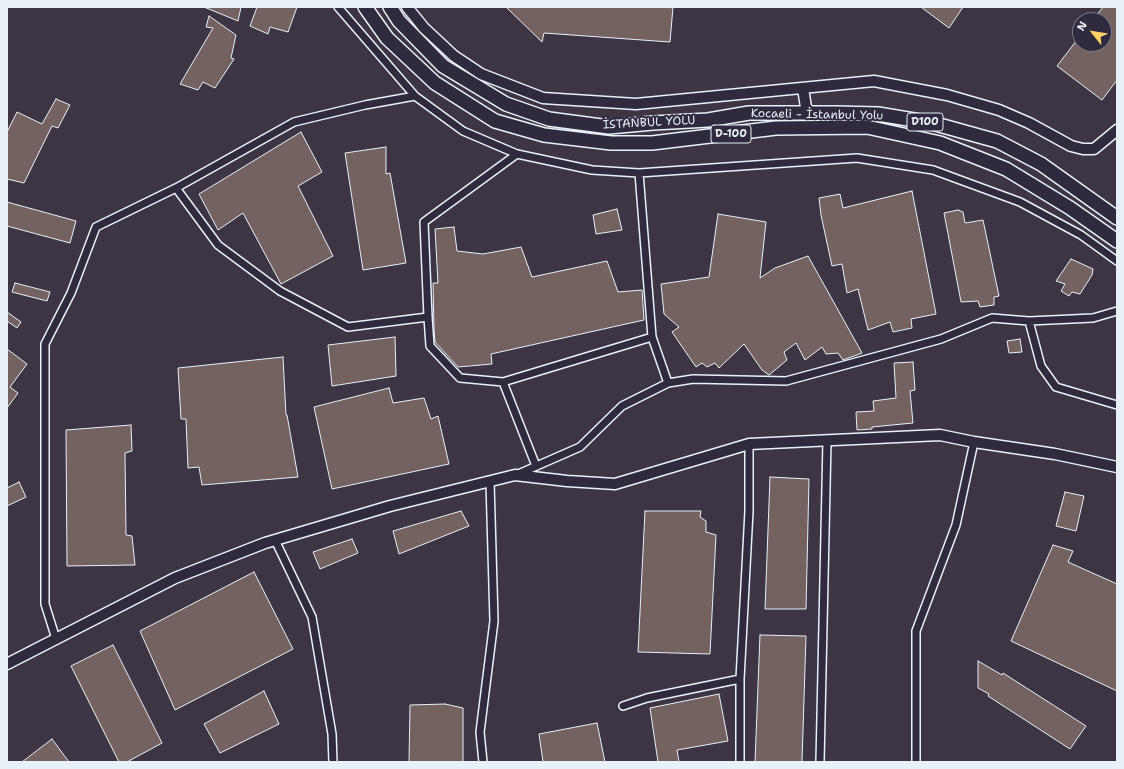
<!DOCTYPE html>
<html>
<head>
<meta charset="utf-8">
<style>
	body { margin:0 }
	#map { position:relative; width:1124px; height:769px; overflow:hidden; background:#3d3544; font-family:"Shantell Sans",sans-serif }
	canvas { display:block }
	.frame { position:absolute; inset:0; border:8px solid #e8f1f8; pointer-events:none }
	.north { position:absolute; left:1072px; top:12px; width:40px; height:40px; box-sizing:border-box; background:#2f2a3d; border:1px solid #797a88; border-radius:50%; rotate:300deg; font-size:11px; font-weight:700; line-height:16px; text-align:center; color:#e8f1f8 }
	.north::after { content:''; display:block; margin:auto; width:14px; height:18px; background:#ffd166; clip-path:polygon(50% 0,100% 100%,50% 72%,0 100%) }
</style>
</head>
<body>
<div id="map">
<canvas width="1124" height="769"></canvas>
<div class="frame"></div>
<div class="north">N</div>
</div>
<script>
const ctx = document.querySelector('canvas').getContext('2d');
ctx.lineJoin = 'round';
function paint(path, color) { ctx.fillStyle = color; ctx.fill(path, 'evenodd'); }
const poly = rows => new Path2D(rows.map(r => 'M' + r).join(''));
function trace(path, color, width, dash) { ctx.strokeStyle = color; ctx.lineWidth = width; ctx.lineCap = dash ? 'butt' : 'round'; ctx.setLineDash(dash || []); ctx.stroke(path); }
function drawText(font, color, halo, rows, align = 'center') {
  ctx.font = font + ' "Shantell Sans",sans-serif'; ctx.lineWidth = 4; ctx.setLineDash([]); ctx.textBaseline = 'middle'; ctx.strokeStyle = halo; ctx.fillStyle = color; for (const [text, x, y, turn = 0] of rows) {
    ctx.save(); ctx.translate(x, y); ctx.rotate((+turn || 0) * Math.PI / 180); ctx.textAlign = isNaN(turn) ? turn : align; if (halo) ctx.strokeText(text, 0, 0); ctx.fillText(text, 0, 0); ctx.restore();
  }
}
const building = poly([
	[204,7,241,7,238,21,204,7],
	[257,7,297,7,288,32,270,27,268,34,250,26,257,7],
	[506,7,673,7,670,42,544,33,542,42,506,7],
	[921,7,963,7,949,28,921,7],
	[1103,7,1117,7,1117,80,1102,100,1057,66,1080,36,1080,44,1104,44,1104,20,1093,20,1103,7],
	[209,16,236,35,231,58,234,59,215,88,203,82,198,90,180,84,213,28,206,27,209,16],
	[56,99,70,105,58,128,52,126,24,183,7,179,7,132,17,112,42,124,56,99],
	[301,132,322,172,298,186,333,256,281,284,243,213,218,230,199,194,301,132],
	[386,147,386,174,390,173,406,263,363,270,345,153,386,147],
	[912,191,936,314,911,319,912,328,893,332,890,322,868,330,858,289,847,293,842,264,832,266,821,215,819,198,840,194,843,208,912,191],
	[7,202,76,221,70,243,7,226,7,202],
	[617,209,622,230,596,234,593,215,617,209],
	[958,210,963,212,965,223,983,220,999,296,994,297,994,305,980,307,978,301,961,302,944,213,958,210],
	[718,214,766,222,760,278,775,268,808,256,862,353,843,360,838,353,826,354,822,347,805,360,796,343,784,352,787,360,769,375,762,370,744,344,719,368,715,363,707,367,702,363,696,367,672,332,679,327,664,314,661,284,709,277,718,214],
	[454,227,457,251,483,254,521,247,532,277,607,261,618,292,642,290,644,320,491,354,492,364,458,367,435,342,434,329,433,283,438,283,435,229,454,227],
	[1071,259,1093,269,1092,275,1080,294,1072,292,1069,296,1061,291,1065,284,1056,281,1071,259],
	[15,283,50,292,47,301,12,292,15,283],
	[7,312,21,322,17,328,7,321,7,312],
	[395,337,396,376,332,386,328,345,395,337],
	[1020,339,1022,352,1009,353,1007,341,1020,339],
	[7,349,27,364,10,387,18,393,7,408,7,349],
	[283,357,286,415,287,415,298,477,202,485,199,467,188,468,186,419,181,419,178,368,283,357],
	[913,362,915,390,910,391,913,423,872,427,872,429,857,430,856,412,874,411,873,401,896,398,894,363,913,362],
	[389,388,393,403,424,398,431,419,438,416,449,464,332,489,314,407,389,388],
	[131,425,132,451,125,453,126,535,132,536,135,565,67,566,66,430,131,425],
	[770,477,809,479,806,609,765,609,770,477],
	[19,482,26,497,7,506,7,488,19,482],
	[1065,492,1084,496,1076,531,1056,526,1065,492],
	[461,511,469,526,399,554,393,531,461,511],
	[645,511,701,511,700,517,706,521,706,532,716,535,710,654,638,652,645,511],
	[352,539,358,553,320,569,313,552,352,539],
	[1053,545,1073,551,1068,562,1117,584,1117,691,1011,641,1053,545],
	[254,572,293,649,175,710,140,631,254,572],
	[760,635,806,636,802,762,755,762,760,635],
	[113,645,162,743,127,762,119,762,71,666,113,645],
	[978,661,1002,675,1003,673,1086,726,1070,749,988,696,989,694,978,688,978,661],
	[264,691,279,724,220,753,204,724,264,691],
	[719,694,728,741,677,750,679,762,658,762,650,708,719,694],
	[445,704,463,708,463,762,409,762,410,705,445,704],
	[597,723,605,762,543,762,539,734,597,723],
	[52,739,69,762,22,762,52,739]
]);
const street = poly([
	[338,7,415,96,463,131,517,154,592,170,639,173,857,158,933,170,1020,202,1081,235,1117,261],
	[639,173,652,337,668,383],
	[176,188,218,245,280,291,348,327,428,317,430,346,460,378,503,382,536,466],
	[428,317,424,222,517,154],
	[1029,321,1041,366,1056,387,1117,405],
	[503,382,652,337],
	[516,475,580,447,622,406,668,383,693,379,786,381,941,339,992,318,1029,321,1093,318,1117,311],
	[275,540,312,617,332,734,333,762],
	[56,639,45,604,45,344,71,293,96,227,176,188,294,122,365,105,415,96],
	[740,679,749,511,749,444],
	[623,706,647,698,740,679,740,762],
	[483,762,480,732,494,621,490,482],
	[820,762,827,441],
	[916,762,916,631,956,525,974,442]
]);
const secondary = poly([
	[407,7,424,28,454,56,481,74,543,98,636,104,874,81,947,95,999,110,1029,123,1071,146,1083,149,1094,149,1117,130],
	[803,88,807,114],
	[7,664,175,578,265,543,390,506,515,475,567,481,615,484,749,444,940,435,974,442,1055,454,1117,467]
]);
const highway = poly([
	[365,7,387,38,435,83,495,121,544,135,611,143,652,143,776,128,867,127,940,143,1006,169,1070,208,1117,241],
	[390,7,399,21,443,66,506,104,549,119,609,127,653,123,708,120,749,113,835,113,878,114,932,123,997,141,1041,164,1117,218]
]);
const shields = [
	[925,122,36],
	[731,134,40]
];
const shieldNames = [
	["D100",925,122],
	["D-100",731,134]
];
const streetNames = [
	["Kocaeli - İstanbul Yolu",817,115,1],
	["İSTANBUL YOLU",649,123,-3]
];
paint(building, '#746260');
trace(building, '#e8f1f8', 1);
trace(street, '#e8f1f8', 10);
trace(secondary, '#e8f1f8', 13);
trace(highway, '#e8f1f8', 16);
trace(street, '#2f2a3d', 7);
trace(secondary, '#2f2a3d', 10);
trace(highway, '#2f2a3d', 13);
for (const [x, y, w] of shields) { const box = new Path2D(); box.roundRect(x - w / 2, y - 9, w, 18, 3); ctx.fillStyle = '#2f2a3d'; ctx.fill(box); trace(box, '#e8f1f8', 1); }
drawText('bold 11px', '#e8f1f8', null, shieldNames);
drawText('12px', '#e8f1f8', '#2f2a3d', streetNames);
</script>
</body>
</html>
